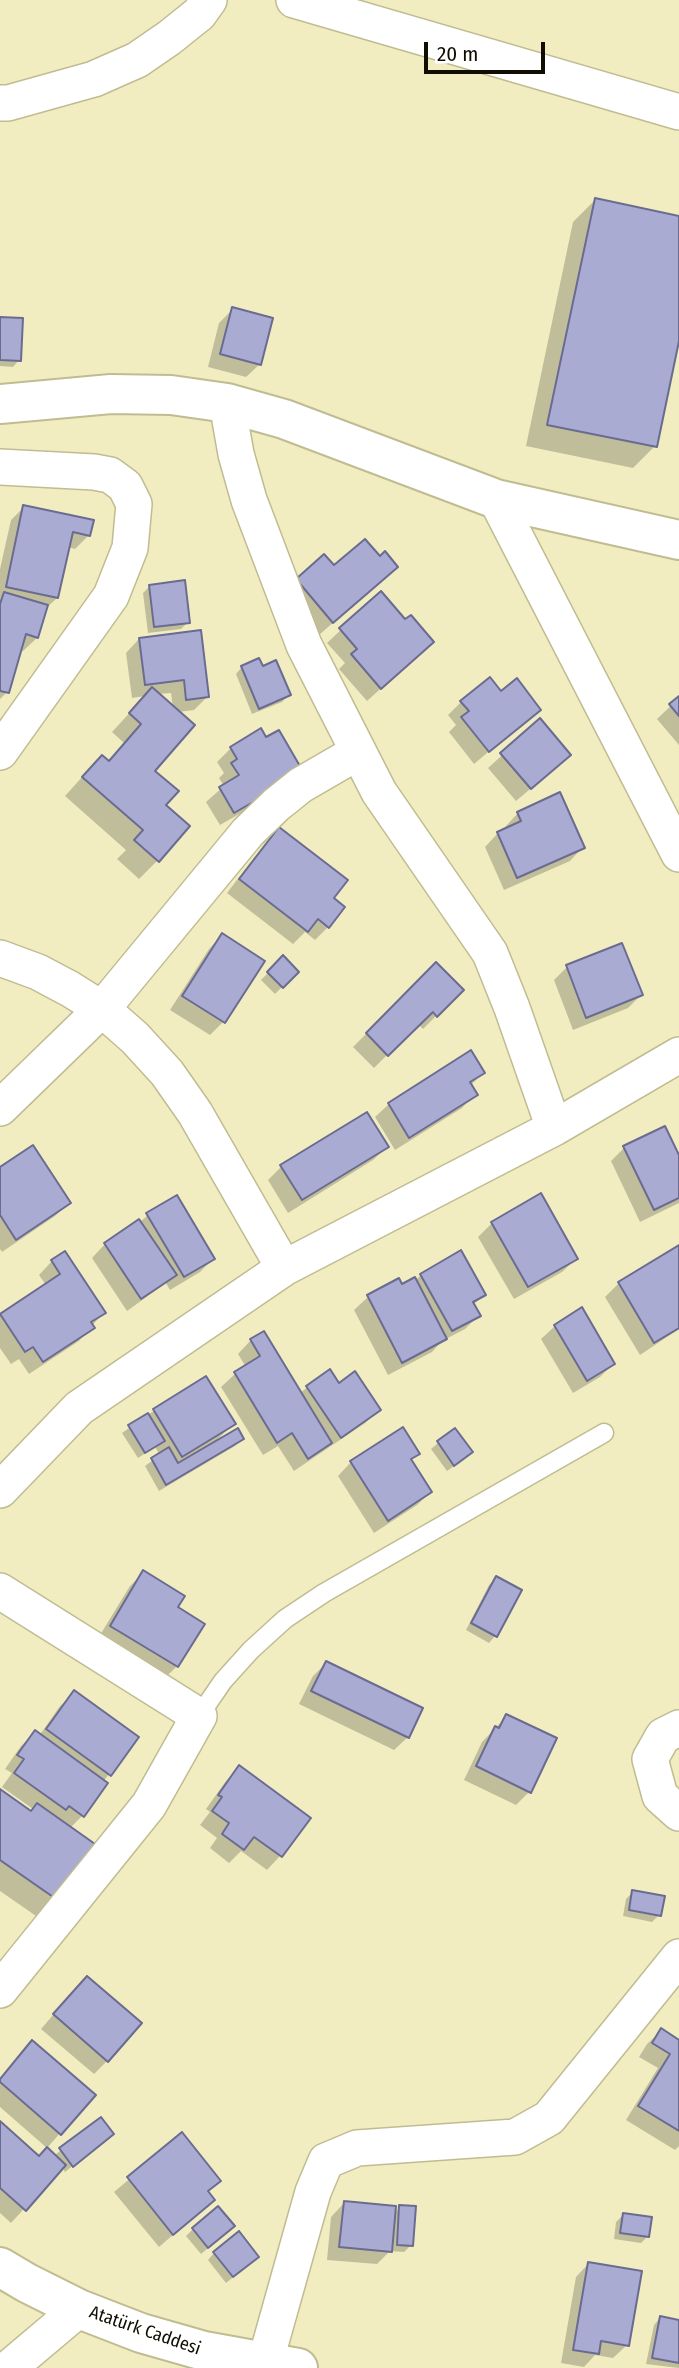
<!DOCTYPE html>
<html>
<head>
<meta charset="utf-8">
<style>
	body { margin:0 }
	#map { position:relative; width:679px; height:2368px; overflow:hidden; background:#f1edc1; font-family:"Fira Sans Condensed",sans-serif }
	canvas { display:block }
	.scale { position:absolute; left:424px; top:42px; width:121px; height:32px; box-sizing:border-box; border:4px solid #100e02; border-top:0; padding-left:9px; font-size:21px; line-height:24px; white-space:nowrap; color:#100e02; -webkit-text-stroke:5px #fff; paint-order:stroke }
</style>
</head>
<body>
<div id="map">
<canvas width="679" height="2368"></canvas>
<div class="scale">20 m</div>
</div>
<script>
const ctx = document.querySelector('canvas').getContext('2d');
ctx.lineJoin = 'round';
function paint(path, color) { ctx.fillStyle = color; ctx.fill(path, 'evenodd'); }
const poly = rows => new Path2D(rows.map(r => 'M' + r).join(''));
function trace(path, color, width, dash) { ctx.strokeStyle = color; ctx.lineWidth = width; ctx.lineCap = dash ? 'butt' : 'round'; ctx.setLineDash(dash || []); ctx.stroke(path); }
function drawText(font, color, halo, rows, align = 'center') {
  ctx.font = font + ' "Fira Sans Condensed",sans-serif'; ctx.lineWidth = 5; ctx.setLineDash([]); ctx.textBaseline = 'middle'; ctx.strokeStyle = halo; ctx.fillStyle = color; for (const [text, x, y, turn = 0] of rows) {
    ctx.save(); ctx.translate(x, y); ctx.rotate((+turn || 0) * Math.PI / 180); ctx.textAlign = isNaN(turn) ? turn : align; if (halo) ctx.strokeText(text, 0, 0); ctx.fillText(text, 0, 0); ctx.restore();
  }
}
const shadow = poly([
	[595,200,679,218,679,333,655,446,633,468,526,446,573,222],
	[233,309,260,364,246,377,208,367,219,323],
	[0,319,19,360,13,367,0,366],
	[24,507,89,535,75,549,68,547,57,598,44,610,37,638,23,651,20,650,7,692,0,699,0,569,11,520],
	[334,568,382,580,319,635,284,594,297,581],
	[150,586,188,622,181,629,148,633,143,593],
	[380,593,418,655,367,701,339,669,345,663,327,643],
	[139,639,207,697,194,710,178,712,152,771,164,805,158,860,139,879,117,859,126,850,65,796,83,776,108,762,124,743,112,732,145,696,132,698,126,653],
	[171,693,173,708,158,694],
	[242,667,289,695,282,702,252,714,236,674],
	[501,694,538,710,474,764,449,732,456,725,448,715,461,702],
	[679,698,679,745,657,719],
	[540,721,555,768,516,801,488,768],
	[231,748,288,786,220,825,206,802,224,786,219,778,224,773,217,762],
	[518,813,583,847,570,861,504,890,485,847,498,833,506,829,505,827],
	[279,829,328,927,315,940,305,932,293,944,227,893,266,842],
	[222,935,223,1022,210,1035,170,1010,209,949],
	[283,958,297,972,275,994,261,980],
	[436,964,462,990,423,1029,418,1024,374,1068,353,1047],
	[567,967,641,995,628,1008,573,1030,554,980],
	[483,1073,470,1086,475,1094,462,1108,395,1150,375,1117,389,1104],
	[387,1147,373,1160,288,1213,268,1180,281,1167],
	[624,1148,679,1159,679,1203,640,1222,611,1161],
	[0,1169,69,1203,55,1216,2,1252,0,1249],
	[148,1215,213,1259,200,1272,170,1290,166,1283,127,1311,92,1258,105,1244,140,1222],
	[492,1223,576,1259,562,1272,514,1299,478,1237],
	[679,1247,679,1329,640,1355,605,1297,619,1283],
	[461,1253,484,1295,473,1305,479,1315,465,1329,442,1341,432,1352,388,1375,354,1310,368,1297,398,1281,402,1287,415,1281,421,1275],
	[52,1261,103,1313,79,1341,29,1374,19,1359,11,1364,0,1348,0,1316,46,1285,39,1275],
	[555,1326,613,1364,600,1377,573,1393,541,1339],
	[251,1340,300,1393,329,1371,339,1385,379,1410,365,1423,294,1471,278,1446,263,1455,221,1387,235,1374,246,1367,238,1354],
	[155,1410,234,1423,216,1441,242,1439,235,1446,159,1491,145,1466,160,1455,155,1447,138,1458,122,1433],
	[438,1443,464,1459,447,1471,431,1449],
	[417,1453,410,1461,430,1492,417,1505,374,1533,338,1476,351,1462],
	[143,1573,176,1608,202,1624,177,1666,163,1680,97,1640,130,1586],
	[496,1578,495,1636,489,1643,466,1630,489,1585],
	[326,1663,408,1737,394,1750,299,1704,313,1676],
	[74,1693,136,1738,103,1782,83,1815,70,1828,55,1898,36,1916,0,1891,0,1791,30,1812,33,1809,2,1787,12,1773,5,1769,21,1746,35,1733,39,1736,60,1706],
	[507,1716,529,1792,516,1805,464,1780,482,1742],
	[239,1768,309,1818,280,1856,267,1870,241,1851,229,1863,210,1848,217,1838,200,1825,210,1812,206,1809,226,1781],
	[633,1892,659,1915,652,1922,623,1916,626,1899],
	[73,1992,107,2061,94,2074,41,2029],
	[661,2031,679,2042,679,2146,675,2150,626,2120,658,2068,639,2057,647,2044],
	[19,2056,94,2095,47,2148,0,2107,0,2079],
	[0,2123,39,2158,54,2156,61,2150,112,2134,65,2172,62,2167,11,2223,0,2213],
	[182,2135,219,2181,207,2193,213,2200,159,2247,114,2192],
	[344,2203,394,2214,400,2207,411,2245,404,2252,390,2251,377,2264,327,2260,331,2217],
	[623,2215,648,2236,641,2243,614,2239,616,2222],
	[193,2229,226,2233,201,2254,186,2236],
	[214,2253,250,2264,226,2283,208,2260],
	[589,2263,627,2345,613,2358,595,2355,584,2367,561,2363,576,2277],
	[660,2318,679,2321,679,2368,646,2364,654,2325]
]);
const building = poly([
	[595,198,679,216,679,341,657,447,547,425,595,198],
	[232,307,273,318,261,365,220,354,232,307],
	[0,317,23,318,21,361,0,360,0,317],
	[23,505,94,520,90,536,73,532,58,598,6,587,23,505],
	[365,539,380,556,385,551,398,567,333,623,296,579,324,554,334,565,365,539],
	[185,580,190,623,154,627,149,585,185,580],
	[381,591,405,619,411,615,434,642,381,689,351,654,357,649,339,628,381,591],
	[4,592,48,605,38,638,26,634,9,693,0,691,0,604,4,592],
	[201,630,209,697,186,700,184,680,145,685,139,638,201,630],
	[259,658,263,666,276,660,291,695,259,709,241,666,259,658],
	[490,677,501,691,517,678,541,710,489,752,461,717,469,711,460,701,490,677],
	[152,687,195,725,155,771,179,791,166,805,190,826,159,862,134,840,143,830,82,777,102,755,109,761,141,724,129,713,152,687],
	[679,696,679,716,669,704,679,696],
	[540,718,571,755,531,789,500,753,540,718],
	[261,728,266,737,279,730,304,773,234,813,219,787,239,775,231,763,237,759,230,747,261,728],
	[560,792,585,848,517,878,497,832,521,821,517,812,560,792],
	[279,827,348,880,334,898,345,907,329,928,318,919,308,932,239,879,279,827],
	[222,933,265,961,225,1023,182,996,222,933],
	[622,943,643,995,586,1018,566,965,622,943],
	[283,955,299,972,283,988,267,972,283,955],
	[436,962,464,990,437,1017,433,1012,388,1056,366,1033,436,962],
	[471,1050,485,1073,470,1082,478,1095,409,1138,388,1103,471,1050],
	[367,1112,389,1147,302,1200,280,1165,367,1112],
	[665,1126,679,1155,679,1198,654,1210,623,1146,665,1126],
	[33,1145,71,1203,16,1240,0,1215,0,1167,33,1145],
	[541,1193,578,1259,528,1287,491,1222,541,1193],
	[177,1195,215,1259,184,1277,146,1213,177,1195],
	[139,1219,177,1275,141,1299,104,1243,139,1219],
	[679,1245,679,1328,654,1343,618,1282,679,1245],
	[461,1250,486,1295,473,1302,481,1316,452,1331,420,1274,461,1250],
	[65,1251,106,1313,91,1322,95,1328,43,1362,33,1347,25,1352,0,1314,60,1274,51,1260,65,1251],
	[415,1277,447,1339,402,1363,367,1295,399,1278,402,1284,415,1277],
	[582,1307,615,1364,587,1381,554,1325,582,1307],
	[264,1331,332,1443,308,1459,292,1433,277,1443,234,1372,260,1356,250,1339,264,1331],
	[330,1369,339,1383,355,1371,381,1410,341,1438,306,1386,330,1369],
	[206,1376,236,1424,182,1457,153,1409,206,1376],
	[148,1413,165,1441,145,1453,128,1425,148,1413],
	[403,1427,420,1454,411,1459,432,1492,388,1521,350,1461,403,1427],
	[238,1428,244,1439,166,1485,151,1458,169,1447,178,1463,238,1428],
	[455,1428,473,1452,454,1466,437,1441,455,1428],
	[143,1570,185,1596,178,1607,205,1624,178,1667,110,1626,143,1570],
	[496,1576,522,1590,497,1637,471,1623,496,1576],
	[326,1661,423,1708,409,1738,311,1691,326,1661],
	[74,1690,139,1737,111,1776,46,1729,74,1690],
	[506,1714,557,1738,531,1793,476,1766,495,1726,499,1728,506,1714],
	[35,1730,108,1783,84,1817,69,1806,66,1810,14,1773,24,1759,17,1755,35,1730],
	[239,1765,311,1818,282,1857,254,1837,244,1850,222,1834,229,1823,212,1811,222,1797,218,1795,239,1765],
	[0,1789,31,1811,37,1803,95,1844,56,1899,0,1860,0,1789],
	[632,1890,665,1896,661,1916,629,1910,632,1890],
	[87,1976,142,2023,108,2062,53,2014,87,1976],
	[661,2028,679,2040,679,2131,638,2106,670,2054,652,2043,661,2028],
	[32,2040,96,2095,61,2135,0,2082,0,2079,32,2040],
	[101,2117,114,2134,73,2167,59,2148,101,2117],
	[0,2121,39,2156,47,2147,66,2165,26,2211,0,2188,0,2121],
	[182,2132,221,2181,208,2191,215,2200,173,2235,127,2177,182,2132],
	[344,2201,396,2206,392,2252,339,2247,344,2201],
	[399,2205,416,2206,413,2246,397,2245,399,2205],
	[218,2206,235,2226,208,2248,192,2228,218,2206],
	[623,2213,652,2217,649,2237,620,2233,623,2213],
	[239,2231,259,2257,233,2277,213,2252,239,2231],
	[588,2262,642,2271,629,2346,601,2341,599,2354,573,2350,588,2262],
	[660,2316,679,2320,679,2363,652,2358,660,2316]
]);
const service = poly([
	[199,1716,223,1681,251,1650,285,1619,324,1593,604,1433]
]);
const minor = poly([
	[294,0,679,112],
	[0,103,8,103,94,79,137,60,169,38,199,14,209,0],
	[227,403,236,454,249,500,304,645,379,792,490,953,512,1008,554,1128],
	[0,467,94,472,110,475,125,486,134,504,130,548,111,596,0,752],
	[496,499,679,854],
	[0,958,38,972,70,989,102,1009,135,1038,167,1073,195,1113,284,1268],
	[0,1108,102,1009,248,832,276,805,301,785,358,752],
	[0,1490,79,1408,284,1268,554,1128,679,1055],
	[0,1591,199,1716,149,1805,0,1990],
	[679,1728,663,1736,650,1759,660,1796,679,1813],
	[265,2363,313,2192,326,2161,357,2148,515,2137,549,2118,679,1957],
	[9,2368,79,2309]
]);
const tertiary = poly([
	[0,404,111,394,171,395,227,403,284,419,496,499,679,540]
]);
const secondary = poly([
	[0,2267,27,2283,79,2309,141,2333,204,2351,298,2368]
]);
const streetNames = [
	["Atatürk Caddesi",145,2331,19]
];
paint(shadow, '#0003');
paint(building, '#a9abd2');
trace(building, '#6a6b90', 2);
trace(service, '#c0bc92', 21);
trace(minor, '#c0bc92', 38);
trace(tertiary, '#c0bc92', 42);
trace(secondary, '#c0bc92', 42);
trace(service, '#fff', 18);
trace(minor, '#fff', 35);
trace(tertiary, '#fff', 38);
trace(secondary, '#fff', 38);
drawText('18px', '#100e02', '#fff', streetNames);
</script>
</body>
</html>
